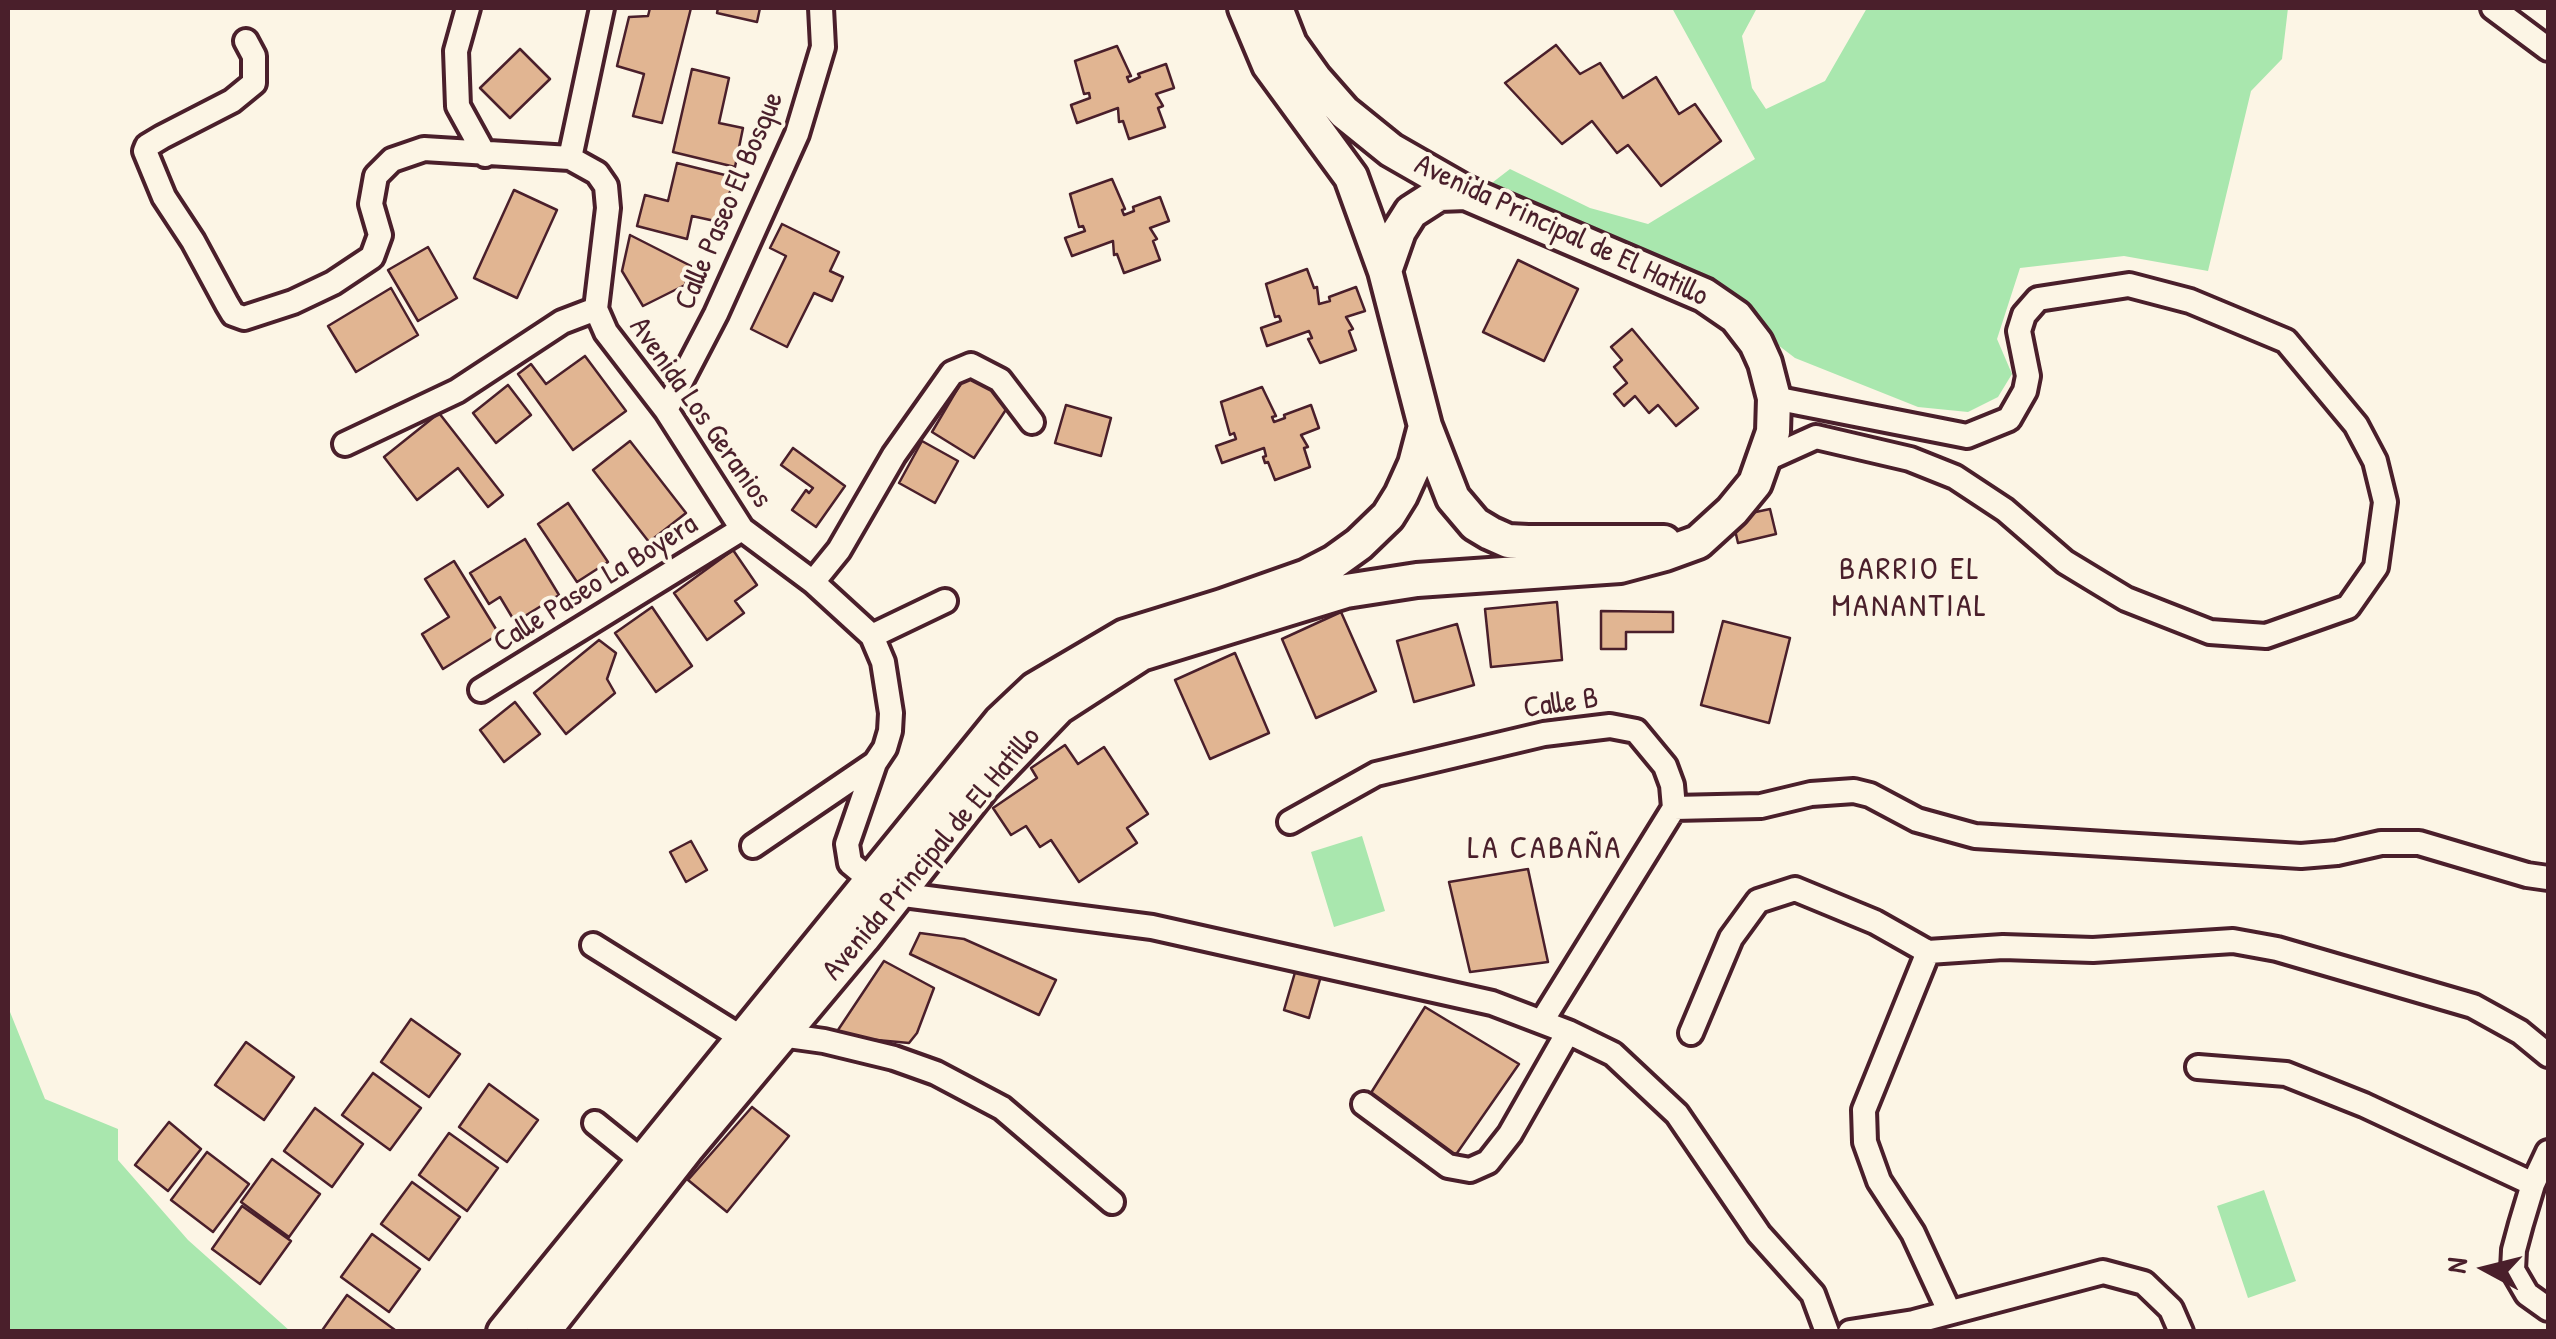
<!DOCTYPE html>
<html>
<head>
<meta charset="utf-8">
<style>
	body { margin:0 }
	#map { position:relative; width:2556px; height:1339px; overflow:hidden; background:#fcf5e5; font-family:"Patrick Hand",sans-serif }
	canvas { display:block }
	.frame { position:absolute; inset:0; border:10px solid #4a1f2b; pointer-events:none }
	.north { position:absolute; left:2436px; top:1219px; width:100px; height:100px; -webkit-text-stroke:8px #fcf5e5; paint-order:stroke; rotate:277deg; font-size:28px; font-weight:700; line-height:40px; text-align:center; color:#4a1f2b }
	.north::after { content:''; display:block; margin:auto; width:35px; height:45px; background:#4a1f2b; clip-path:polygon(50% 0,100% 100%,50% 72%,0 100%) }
</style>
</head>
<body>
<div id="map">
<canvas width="2556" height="1339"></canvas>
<div class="frame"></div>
<div class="north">N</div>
</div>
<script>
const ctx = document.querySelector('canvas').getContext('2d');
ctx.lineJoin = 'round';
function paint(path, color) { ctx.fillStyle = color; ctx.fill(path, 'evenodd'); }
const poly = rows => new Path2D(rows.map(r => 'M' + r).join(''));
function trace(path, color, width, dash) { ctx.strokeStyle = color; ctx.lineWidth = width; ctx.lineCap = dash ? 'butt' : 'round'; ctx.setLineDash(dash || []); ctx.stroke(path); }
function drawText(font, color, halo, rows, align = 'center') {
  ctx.font = font + ' "Patrick Hand",sans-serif'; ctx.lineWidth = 8; ctx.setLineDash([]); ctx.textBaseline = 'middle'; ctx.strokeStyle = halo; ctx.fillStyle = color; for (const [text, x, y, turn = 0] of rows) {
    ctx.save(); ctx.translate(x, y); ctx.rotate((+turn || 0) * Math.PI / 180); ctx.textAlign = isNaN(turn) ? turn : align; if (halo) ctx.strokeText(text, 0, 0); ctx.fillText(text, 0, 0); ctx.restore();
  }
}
const green = poly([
	[1672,8,1757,8,1742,36,1752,88,1766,109,1825,81,1867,8,2288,8,2282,59,2251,91,2208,271,2124,256,2020,268,1997,339,2012,374,1998,397,1968,412,1918,407,1795,358,1765,335,1726,290,1484,189,1510,169,1590,208,1648,224,1755,159],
	[1362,836,1385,911,1334,927,1311,852],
	[8,1007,45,1099,118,1129,118,1160,188,1240,290,1331,8,1331],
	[2264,1190,2296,1281,2248,1298,2217,1206]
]);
const building = poly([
	[650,8,691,8,662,123,633,116,644,74,617,66,629,17,648,16,650,8],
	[718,8,760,8,757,22,717,13,718,8],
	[1556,45,1580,74,1600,63,1623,98,1656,77,1679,114,1695,104,1721,141,1661,186,1628,145,1617,153,1592,121,1562,144,1505,83,1556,45],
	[1117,46,1131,76,1127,77,1129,82,1140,77,1138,74,1166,64,1174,88,1156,94,1163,106,1158,108,1165,127,1129,139,1123,121,1119,122,1118,108,1077,123,1071,105,1090,98,1089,93,1084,94,1075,61,1117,46],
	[520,49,550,79,510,118,480,88,520,49],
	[692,69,729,78,719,123,743,128,735,167,673,152,692,69],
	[677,163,737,178,715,221,692,216,687,239,637,226,645,195,668,201,677,163],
	[1112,179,1125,209,1122,210,1124,215,1134,211,1133,207,1160,197,1169,221,1150,228,1157,239,1153,241,1160,260,1124,273,1117,254,1114,255,1113,241,1072,256,1065,238,1085,231,1083,226,1079,227,1070,194,1112,179],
	[514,190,557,210,517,298,474,278,514,190],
	[782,224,839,252,830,271,843,277,832,301,814,293,787,347,751,329,786,256,770,248,782,224],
	[630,235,691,266,685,285,643,306,622,271,630,235],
	[428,247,457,298,418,321,388,270,428,247],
	[1518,260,1578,289,1544,361,1483,332,1518,260],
	[1307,269,1314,288,1317,287,1319,304,1330,301,1329,297,1356,287,1365,311,1346,317,1353,329,1349,331,1356,350,1320,363,1308,339,1312,338,1309,331,1267,346,1261,328,1281,321,1279,316,1275,317,1266,284,1307,269],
	[391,288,418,335,356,372,328,326,391,288],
	[1632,329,1698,408,1676,426,1658,405,1649,413,1635,396,1624,406,1614,394,1627,383,1614,367,1622,360,1611,347,1632,329],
	[585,356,626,411,573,450,518,374,531,364,546,384,585,356],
	[968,371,1011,402,974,458,932,432,968,371],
	[508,385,531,415,496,443,473,413,508,385],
	[1262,387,1276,416,1272,417,1274,422,1285,418,1284,415,1311,405,1319,428,1301,435,1308,447,1304,448,1310,467,1275,480,1268,462,1265,463,1263,457,1266,456,1264,448,1222,463,1216,446,1236,439,1234,433,1230,435,1221,402,1262,387],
	[1066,405,1111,418,1101,456,1055,443,1066,405],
	[439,413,503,495,488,507,458,468,417,500,384,457,439,413],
	[630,441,686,513,649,542,593,470,630,441],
	[922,441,958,461,935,503,899,483,922,441],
	[793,448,845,486,816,527,792,510,806,490,809,493,813,488,781,465,793,448],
	[568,503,608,562,577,582,538,524,568,503],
	[1770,509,1776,534,1738,543,1732,517,1770,509],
	[525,539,559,595,515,622,500,597,489,604,470,573,525,539],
	[733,550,757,585,735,601,744,613,707,640,674,593,733,550],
	[454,561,499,634,443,669,422,634,449,617,425,579,454,561],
	[1557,602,1562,660,1491,667,1485,609,1557,602],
	[652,607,692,666,656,692,615,633,652,607],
	[1601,611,1673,612,1673,632,1626,632,1626,649,1601,649,1601,611],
	[1341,612,1376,691,1316,718,1282,639,1341,612],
	[1723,621,1790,638,1769,723,1701,705,1723,621],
	[1457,624,1474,685,1414,702,1397,641,1457,624],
	[599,640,616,653,607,679,615,693,566,734,534,693,599,640],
	[1235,653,1269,733,1210,759,1175,680,1235,653],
	[515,702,540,734,504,762,480,730,515,702],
	[1065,745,1078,764,1104,747,1148,814,1127,828,1137,843,1079,882,1051,840,1040,847,1026,826,1011,835,993,808,1037,778,1031,768,1065,745],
	[691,841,707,870,686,882,670,852,691,841],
	[1528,869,1548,962,1470,972,1449,882,1528,869],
	[920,933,964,939,1056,980,1039,1015,910,954,920,933],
	[884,961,934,988,917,1033,909,1043,834,1036,884,961],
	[1296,969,1321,976,1309,1018,1284,1010,1296,969],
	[1425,1007,1519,1064,1448,1166,1364,1104,1425,1007],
	[411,1019,460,1054,429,1097,381,1062,411,1019],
	[246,1042,294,1077,264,1120,215,1085,246,1042],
	[373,1073,421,1108,390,1150,342,1115,373,1073],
	[489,1084,538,1120,507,1162,459,1127,489,1084],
	[752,1107,789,1136,727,1212,688,1180,752,1107],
	[315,1108,363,1144,332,1187,284,1151,315,1108],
	[169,1122,201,1149,168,1191,135,1165,169,1122],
	[449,1133,498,1168,467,1211,419,1175,449,1133],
	[207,1152,249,1184,213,1232,171,1200,207,1152],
	[272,1159,320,1194,289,1237,241,1202,272,1159],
	[412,1182,460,1217,429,1260,381,1224,412,1182],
	[242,1206,291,1241,260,1284,212,1249,242,1206],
	[372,1234,420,1269,389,1312,341,1277,372,1234],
	[347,1295,395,1330,394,1332,321,1332,347,1295]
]);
const minor = poly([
	[468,8,456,51,458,106,485,155],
	[2493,8,2548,49],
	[246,41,254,56,254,83,232,101,162,137,147,146,145,151,164,197,193,241,227,304,233,314,244,318,293,302,333,283,372,257,380,235,371,204,376,176,392,160,424,149,570,158,597,173,606,186,608,208,596,309,606,332,666,410,742,529,813,582,872,636,883,662,891,713,890,731,885,748,875,763,847,844,850,863,873,882,896,894,1152,927,1492,1003,1568,1032,1613,1054,1677,1114,1759,1234,1813,1294,1827,1332],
	[570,158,602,8],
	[666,410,716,314,797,134,823,47,821,8],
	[345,444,457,391,562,322,596,309],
	[1765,460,1816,437,1910,459,1955,477,2005,510,2065,562,2126,599,2210,632,2266,636,2348,607,2376,567,2385,502,2375,461,2356,425,2286,341,2190,301,2129,285,2038,299,2024,315,2019,331,2028,376,2025,391,2009,419,1967,436,1774,398],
	[813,582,839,550,894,455,952,373,971,365,1000,380,1032,422],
	[872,636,945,601],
	[481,690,742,529],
	[1674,808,1761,806,1811,794,1854,791,1870,795,1917,820,1975,836,2301,856,2337,853,2381,843,2419,843,2527,875,2548,878],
	[1290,822,1376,774,1544,734,1610,726,1636,731,1665,766,1672,785,1674,808,1542,1021],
	[753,846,875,763],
	[593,945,742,1038],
	[1928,952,1864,1110,1865,1142,1879,1181,1913,1233,1949,1311],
	[1691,1033,1731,938,1758,901,1795,889,1875,922,1928,952,2003,947,2093,950,2233,941,2277,949,2473,1006,2520,1032,2548,1055],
	[781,1035,824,1041,894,1058,936,1073,1002,1108,1112,1202],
	[2198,1067,2286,1074,2364,1105,2533,1184],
	[1364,1104,1448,1166,1470,1170,1488,1162,1510,1134,1568,1032],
	[595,1123,642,1161],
	[2548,1152,2533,1184,2521,1224,2514,1250,2513,1270,2527,1294,2548,1309],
	[1850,1332,1914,1322,2103,1272,2144,1283,2171,1309,2181,1332]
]);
const secondary = poly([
	[1385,271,1399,231,1411,212,1439,194,1466,193],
	[1425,426,1453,498,1475,524,1490,533,1508,541,1528,542,1664,542],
	[504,1332,1000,722,1035,689,1125,636,1222,606,1307,576,1334,562,1359,544,1388,516,1401,495,1415,464,1425,426,1385,271,1351,177,1269,65,1245,8],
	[543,1332,688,1147,863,938,982,787,1059,707,1141,654,1346,591,1417,580,1620,566,1665,554,1698,542,1732,511,1755,483,1773,432,1774,398,1765,363,1756,343,1736,317,1704,295,1466,193,1391,150,1344,112,1315,79,1290,44,1276,8]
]);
const streetNames = [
	["Calle Paseo El Bosque",730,201,-67],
	["Avenida Principal de El Hatillo",1561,231,25],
	["Avenida Los Geranios",700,413,55],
	["Calle Paseo La Boyera",596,584,-32],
	["Calle B",1561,704,-8],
	["Avenida Principal de El Hatillo",932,854,-50]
];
const neighbourhoodNames = [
	["BARRIO EL",1910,570],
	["MANANTIAL",1910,607],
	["LA CABAÑA",1545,849]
];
paint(green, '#a9e7ae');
paint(building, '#e1b592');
trace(building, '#4a1f2b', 2.5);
trace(minor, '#4a1f2b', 30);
trace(secondary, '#4a1f2b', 40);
trace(minor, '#fcf5e5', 22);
trace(secondary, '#fcf5e5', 32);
drawText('30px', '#4a1f2b', '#fcf5e5', streetNames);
ctx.letterSpacing = '2.5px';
drawText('32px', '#4a1f2b', '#fcf5e5', neighbourhoodNames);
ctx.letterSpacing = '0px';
</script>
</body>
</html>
